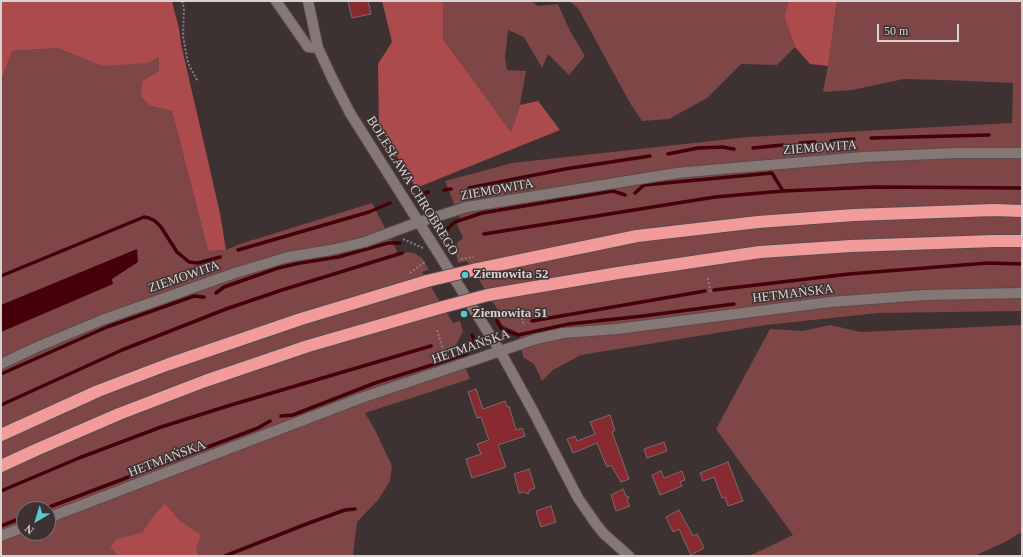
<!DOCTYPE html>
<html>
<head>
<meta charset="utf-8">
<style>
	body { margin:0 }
	#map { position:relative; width:1023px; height:557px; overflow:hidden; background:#3d3131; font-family:"Times New Roman",serif }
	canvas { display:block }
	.frame { position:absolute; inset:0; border:2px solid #dad2d2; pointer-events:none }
	.north { position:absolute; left:16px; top:501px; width:40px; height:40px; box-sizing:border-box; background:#3d3131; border:1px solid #7c7171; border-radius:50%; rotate:218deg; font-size:11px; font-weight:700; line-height:16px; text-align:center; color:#dad2d2 }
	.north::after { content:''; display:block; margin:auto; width:14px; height:18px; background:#51ccd3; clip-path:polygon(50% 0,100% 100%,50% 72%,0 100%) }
	.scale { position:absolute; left:877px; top:24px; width:82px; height:18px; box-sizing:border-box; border:2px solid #dad2d2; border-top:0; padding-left:5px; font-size:12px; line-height:14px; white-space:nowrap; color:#dad2d2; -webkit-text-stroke:3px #3d3131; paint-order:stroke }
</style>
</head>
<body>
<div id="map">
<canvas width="1023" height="557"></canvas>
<div class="frame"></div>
<div class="north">N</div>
<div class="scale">50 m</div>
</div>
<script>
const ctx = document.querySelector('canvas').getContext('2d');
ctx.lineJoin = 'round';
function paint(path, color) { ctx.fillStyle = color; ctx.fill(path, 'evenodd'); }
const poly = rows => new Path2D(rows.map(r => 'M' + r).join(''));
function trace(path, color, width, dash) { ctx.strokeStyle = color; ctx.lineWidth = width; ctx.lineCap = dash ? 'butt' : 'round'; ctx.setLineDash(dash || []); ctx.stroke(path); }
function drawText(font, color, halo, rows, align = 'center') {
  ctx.font = font + ' "Times New Roman",serif'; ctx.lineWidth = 3; ctx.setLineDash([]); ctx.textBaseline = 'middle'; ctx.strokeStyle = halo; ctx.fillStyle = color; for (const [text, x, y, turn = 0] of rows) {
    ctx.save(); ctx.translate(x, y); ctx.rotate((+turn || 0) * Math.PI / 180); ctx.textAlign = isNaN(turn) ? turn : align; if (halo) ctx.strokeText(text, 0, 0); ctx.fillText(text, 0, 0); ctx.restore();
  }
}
const green = poly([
	[443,1,531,1,538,6,558,4,570,31,585,56,569,75,548,54,542,68,524,37,508,30,505,58,507,70,526,71,520,105,511,132,443,39],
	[569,1,789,1,784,16,795,47,777,65,741,64,707,98,669,119,642,121,630,103,578,8],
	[837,1,1022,1,1022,311,878,313,766,325,581,355,553,370,542,381,534,364,523,357,519,333,502,325,494,312,498,310,467,261,458,263,455,249,458,242,463,238,457,224,460,219,445,181,512,163,748,137,1012,123,1013,83,943,80,904,79,852,90,823,92,828,66],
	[57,48,102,66,159,57,159,71,142,81,150,106,172,111,208,251,226,250,240,244,372,203,399,255,408,252,414,253,422,258,429,270,422,272,453,323,460,321,463,332,456,345,448,351,449,356,460,354,470,379,365,413,375,430,392,466,390,481,378,500,357,522,353,556,1,556,1,81,12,51],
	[24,509,48,509,48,533,24,533],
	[830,325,861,332,1022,325,1022,532,1003,543,974,556,749,556,793,535,716,429,770,329,803,331]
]);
const forest = poly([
	[1,1,172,1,179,29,181,44,220,213,226,250,208,251,172,111,150,106,141,96,142,81,159,71,159,57,148,63,102,66,57,48,12,51,1,81],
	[382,1,443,1,443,39,511,132,520,105,538,101,560,130,416,188,379,126,378,64,392,42],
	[789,1,837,1,828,66,810,64,795,47,784,16],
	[165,504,180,521,201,535,196,549,198,556,118,556,110,547,117,539,142,533,151,519]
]);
const water = poly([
	[137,249,138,262,112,279,113,284,1,332,1,305]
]);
const stream = poly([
	[871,138,989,135],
	[831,141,854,139],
	[800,143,815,142],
	[753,148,783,145],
	[668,154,698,148,722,147,734,149],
	[469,188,565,169,650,156],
	[444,190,451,189],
	[635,193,644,185,772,173,783,191],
	[419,195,428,192],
	[484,234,715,197,783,191,874,187,1022,188],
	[446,239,446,233,448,228,455,222,482,213,613,191,625,195],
	[238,250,369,212,390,203],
	[1,276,144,217,149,218,155,221,161,227,177,252,189,262,198,263,220,257],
	[714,290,849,274,988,263,1022,264],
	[216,293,224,287,278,268,300,263,338,257,388,243,400,243],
	[497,321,502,329,518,335,569,324,643,316,734,304],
	[532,321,705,291],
	[1,374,107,327,194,296,204,297],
	[1,405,122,350,226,309,282,290,402,253],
	[281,416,293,415,375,383,454,358,467,353,471,349,474,339,472,335],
	[1,491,79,458,161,427,231,405,431,346],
	[44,509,258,428,270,421],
	[1,526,24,517],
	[225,556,309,523,345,510,355,509]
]);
const building = poly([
	[348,1,368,1,371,14,352,18,348,1],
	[476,389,483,409,505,401,507,407,509,406,516,430,522,428,525,436,498,445,506,467,472,478,466,459,481,454,477,444,489,440,481,417,477,418,468,392,476,389],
	[610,415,615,430,612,432,629,479,621,482,611,465,607,467,597,443,573,453,567,439,575,436,577,441,595,434,590,422,610,415],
	[664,442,667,451,647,458,644,449,664,442],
	[728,462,743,501,728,506,725,497,722,498,714,477,703,481,700,473,728,462],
	[529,469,535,488,530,490,528,494,524,492,519,493,514,474,529,469],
	[661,471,664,478,682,471,685,480,680,482,682,486,660,495,652,475,661,471],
	[623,489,626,496,629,497,627,500,630,506,616,511,611,495,623,489],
	[551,506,556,522,541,527,536,511,551,506],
	[679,510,693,536,697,534,704,548,691,555,679,529,673,532,666,517,679,510]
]);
const path = poly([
	[182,1,184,8,183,36,188,63,198,82],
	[403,239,423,248],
	[461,259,474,257],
	[410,273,425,262],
	[708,278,711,294],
	[520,310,524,326],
	[437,330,444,353]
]);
const minor = poly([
	[276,1,308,47,318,48],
	[308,1,318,48,333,80,350,113,500,351,532,409,578,498,596,524,604,534,629,556],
	[1,364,37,347,102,320,235,273,288,257,331,250,365,242,419,222,467,207,609,184,677,173,721,169,864,157,956,153,1022,153],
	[48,518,361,398,536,339,563,333,617,329,830,302,925,295,1022,293],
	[1,536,24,527]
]);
const highway = poly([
	[473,270,637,236,758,222,854,215,994,210,1022,211],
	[488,295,618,273,760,252,851,246,994,241,1022,241],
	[1,435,98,391,169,364,301,319,427,281],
	[1,466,38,449,119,414,205,381,308,346,443,307]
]);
const highwayBridge = poly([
	[427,281,473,270],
	[443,307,488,295]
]);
const markers = [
	[465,275,4,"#51ccd3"],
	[464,314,4,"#51ccd3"]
];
const streetNames = [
	["ZIEMOWITA",820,148,-4],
	["BOLESŁAWA CHROBREGO",412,186,58],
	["ZIEMOWITA",497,190,-10],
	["ZIEMOWITA",184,277,-19],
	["HETMAŃSKA",793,294,-7],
	["HETMAŃSKA",471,347,-19],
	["HETMAŃSKA",167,459,-21]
];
const poiNames = [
	["Ziemowita 52",473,275],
	["Ziemowita 51",472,314]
];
paint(green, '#7e4646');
paint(forest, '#ac4b4e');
paint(water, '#450009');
trace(stream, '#450009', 3.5);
paint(building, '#882a30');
trace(building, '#796c6b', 1);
trace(minor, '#574d4d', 12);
trace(highway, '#574d4d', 14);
trace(path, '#897f7f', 2, [2, 2]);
trace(minor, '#857776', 10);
trace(highway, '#f19c9b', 12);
trace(highwayBridge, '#574d4d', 14, []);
trace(highwayBridge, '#f19c9b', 12);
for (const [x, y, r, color] of markers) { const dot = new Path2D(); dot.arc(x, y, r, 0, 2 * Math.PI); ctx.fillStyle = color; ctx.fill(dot); trace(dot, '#3d3131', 1.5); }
drawText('13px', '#dad2d2', '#3d3131', streetNames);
drawText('bold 13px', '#dad2d2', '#3d3131', poiNames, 'left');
</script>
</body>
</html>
